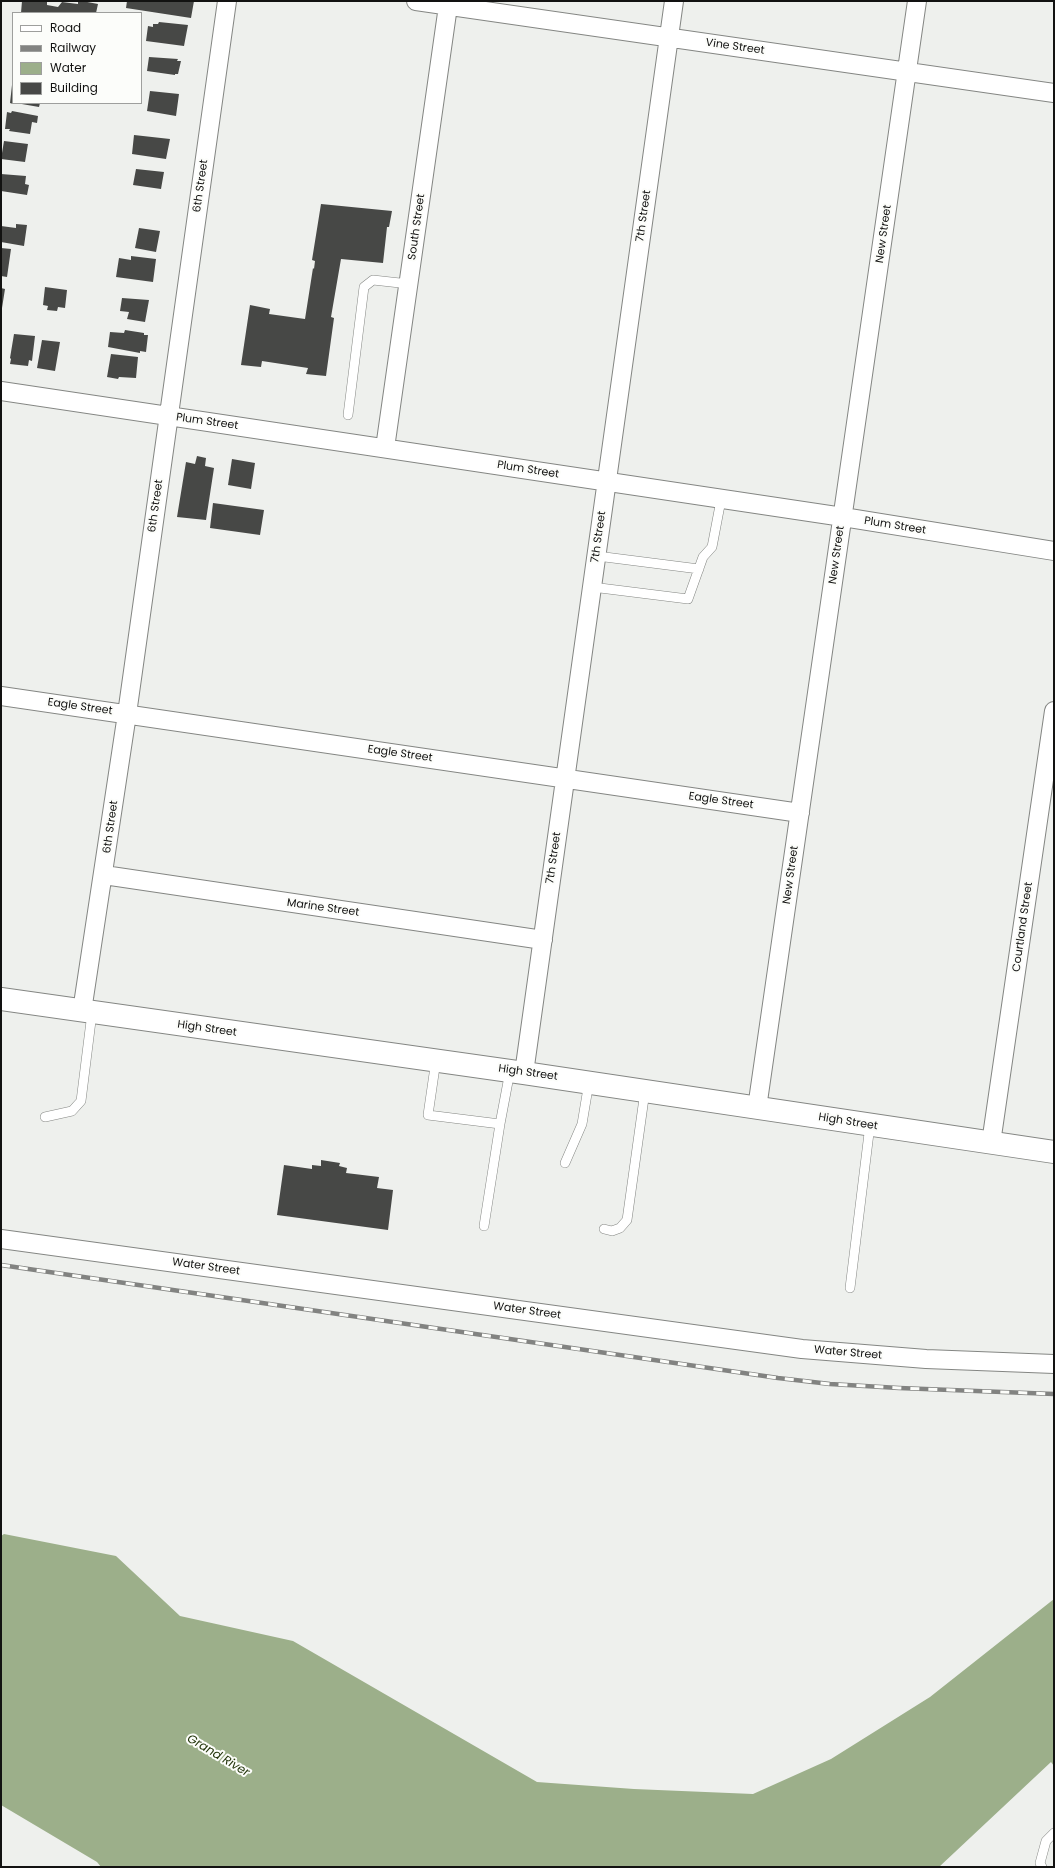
<!DOCTYPE html>
<html>
<head>
<meta charset="utf-8">
<style>
	body { margin:0 }
	#map { position:relative; width:1055px; height:1868px; overflow:hidden; background:#eef0ed; font-family:Poppins,sans-serif }
	canvas { display:block }
	.frame { position:absolute; inset:0; border:2px solid #121211; pointer-events:none }
	.legend { position:absolute; left:12px; top:12px; width:130px; height:92px; box-sizing:border-box; background:#fcfdfa; border:1px solid #9e9f9d; margin:0; padding:5px 7px; list-style:none; font-size:12px; color:#121211 }
	.legend li { display:flex; align-items:center; gap:8px; height:20px }
	.legend b { width:20px; border:1px solid #9e9f9d }
</style>
</head>
<body>
<div id="map">
<canvas width="1055" height="1868"></canvas>
<div class="frame"></div>
<ul class="legend">
<li><b style="height:5px;background:#fff"></b>Road</li>
<li><b style="height:5px;background:#828381"></b>Railway</li>
<li><b style="height:11px;background:#9caf8a"></b>Water</li>
<li><b style="height:11px;background:#474846"></b>Building</li>
</ul>
</div>
<script>
const ctx = document.querySelector('canvas').getContext('2d');
ctx.lineJoin = 'round';
function paint(path, color) { ctx.fillStyle = color; ctx.fill(path, 'evenodd'); }
const poly = rows => new Path2D(rows.map(r => 'M' + r).join(''));
function trace(path, color, width, dash) { ctx.strokeStyle = color; ctx.lineWidth = width; ctx.lineCap = dash ? 'butt' : 'round'; ctx.setLineDash(dash || []); ctx.stroke(path); }
function drawText(font, color, halo, rows, align = 'center') {
  ctx.font = font + ' Poppins,sans-serif'; ctx.lineWidth = 4; ctx.setLineDash([]); ctx.textBaseline = 'middle'; ctx.strokeStyle = halo; ctx.fillStyle = color; for (const [text, x, y, turn = 0] of rows) {
    ctx.save(); ctx.translate(x, y); ctx.rotate((+turn || 0) * Math.PI / 180); ctx.textAlign = isNaN(turn) ? turn : align; if (halo) ctx.strokeText(text, 0, 0); ctx.fillText(text, 0, 0); ctx.restore();
  }
}
const water = poly([
	[4,1534,116,1556,180,1616,293,1641,537,1782,634,1789,753,1794,831,1759,930,1697,1054,1599,1054,1766,1051,1762,939,1867,101,1867,97,1862,1,1805,1,1536]
]);
const building = poly([
	[22,1,47,1,47,5,58,7,62,2,78,4,78,1,82,1,98,4,96,13,21,13],
	[127,1,194,1,191,18,126,8],
	[159,22,188,25,184,46,146,41,148,26,153,27,153,24,158,24],
	[149,57,178,59,177,61,181,61,178,74,175,74,175,75,147,71],
	[12,85,13,85,13,104,10,103],
	[150,91,179,94,176,116,147,111],
	[16,103,40,103,39,107],
	[12,111,38,116,37,123,32,122,30,134,9,131,10,129,5,129,7,112,11,113],
	[134,135,170,139,166,159,132,154],
	[4,141,28,144,25,162,1,159],
	[136,169,164,172,161,189,133,185],
	[1,174,26,176,25,184,29,185,27,195,1,191],
	[321,204,392,211,389,227,387,227,383,263,341,259,331,317,334,318,326,376,306,374,308,368,262,361,261,367,241,365,250,305,270,309,269,314,305,319,313,268,314,269,315,261,312,260],
	[16,224,27,225,24,246,1,242,1,226,16,228],
	[139,228,160,231,156,252,135,248],
	[1,248,11,249,7,277,1,276],
	[131,256,156,259,153,282,116,277,119,258,131,260],
	[45,287,67,290,65,308,58,307,57,311,47,310,48,306,43,305],
	[1,288,5,289,2,308,1,307],
	[122,298,149,300,145,322,127,319,129,312,120,311],
	[125,330,144,333,144,335,148,335,146,352,140,351,140,353,108,347,110,332,124,333],
	[14,334,35,336,32,361,29,360,28,366,10,364,11,359,10,358],
	[42,340,60,342,55,371,37,368],
	[111,354,138,357,136,378,119,377,118,379,107,377],
	[197,456,206,458,205,466,214,468,206,520,177,517,186,462,195,464],
	[232,459,255,463,251,489,228,485],
	[213,503,264,510,260,535,210,528],
	[321,1160,340,1163,339,1166,347,1168,346,1173,379,1177,377,1188,393,1190,388,1230,277,1215,284,1165,312,1169,312,1165,321,1166]
]);
const service = poly([
	[348,415,364,287,373,280,409,284],
	[597,556,699,569],
	[592,587,688,599,703,557,712,547,721,500],
	[436,1060,428,1115,500,1124,510,1071],
	[45,1117,72,1111,81,1101,92,1013],
	[565,1163,582,1124,589,1082],
	[484,1226,500,1124],
	[604,1229,612,1231,620,1228,627,1220,645,1091],
	[850,1288,870,1125],
	[1042,1867,1040,1863,1046,1841,1054,1833]
]);
const minor = poly([
	[416,1,1054,93],
	[1,391,843,517,1054,551],
	[385,448,448,6],
	[1,696,800,813],
	[104,875,543,940],
	[82,1011,127,714,227,1],
	[524,1073,674,1],
	[757,1108,917,1],
	[991,1143,1054,711],
	[1,1239,802,1349,926,1359,1054,1364]
]);
const tertiary = poly([
	[1,999,524,1073,1054,1152]
]);
const rail = poly([
	[1,1265,778,1378,830,1384,899,1388,1054,1394]
]);
const streetNames = [
	["Vine Street",735,47,8],
	["6th Street",201,186,-82],
	["7th Street",644,216,-82],
	["South Street",417,227,-82],
	["New Street",884,234,-82],
	["Plum Street",207,422,8],
	["Plum Street",528,470,9],
	["6th Street",156,506,-82],
	["Plum Street",895,526,9],
	["7th Street",599,537,-82],
	["New Street",837,555,-82],
	["Eagle Street",80,707,8],
	["Eagle Street",400,754,8],
	["Eagle Street",721,801,8],
	["6th Street",111,827,-82],
	["7th Street",554,858,-82],
	["New Street",791,875,-82],
	["Marine Street",323,908,8],
	["Courtland Street",1023,927,-82],
	["High Street",207,1029,8],
	["High Street",528,1073,8],
	["High Street",848,1122,9],
	["Water Street",206,1267,8],
	["Water Street",527,1311,8],
	["Water Street",848,1353,5]
];
const waterNames = [
	["Grand River",218,1756,31]
];
paint(water, '#9caf8a');
paint(building, '#474846');
trace(service, '#848683', 10);
trace(minor, '#848683', 20);
trace(tertiary, '#848683', 24);
trace(service, '#fff', 9);
trace(minor, '#fff', 18);
trace(tertiary, '#fff', 22);
trace(rail, '#828381', 4.5);
trace(rail, '#fcfdfa', 3, [9]);
drawText('11px', '#121211', '#fcfdfa', streetNames);
drawText('italic 12px', '#24360c', '#fcfdfa', waterNames);
</script>
</body>
</html>
